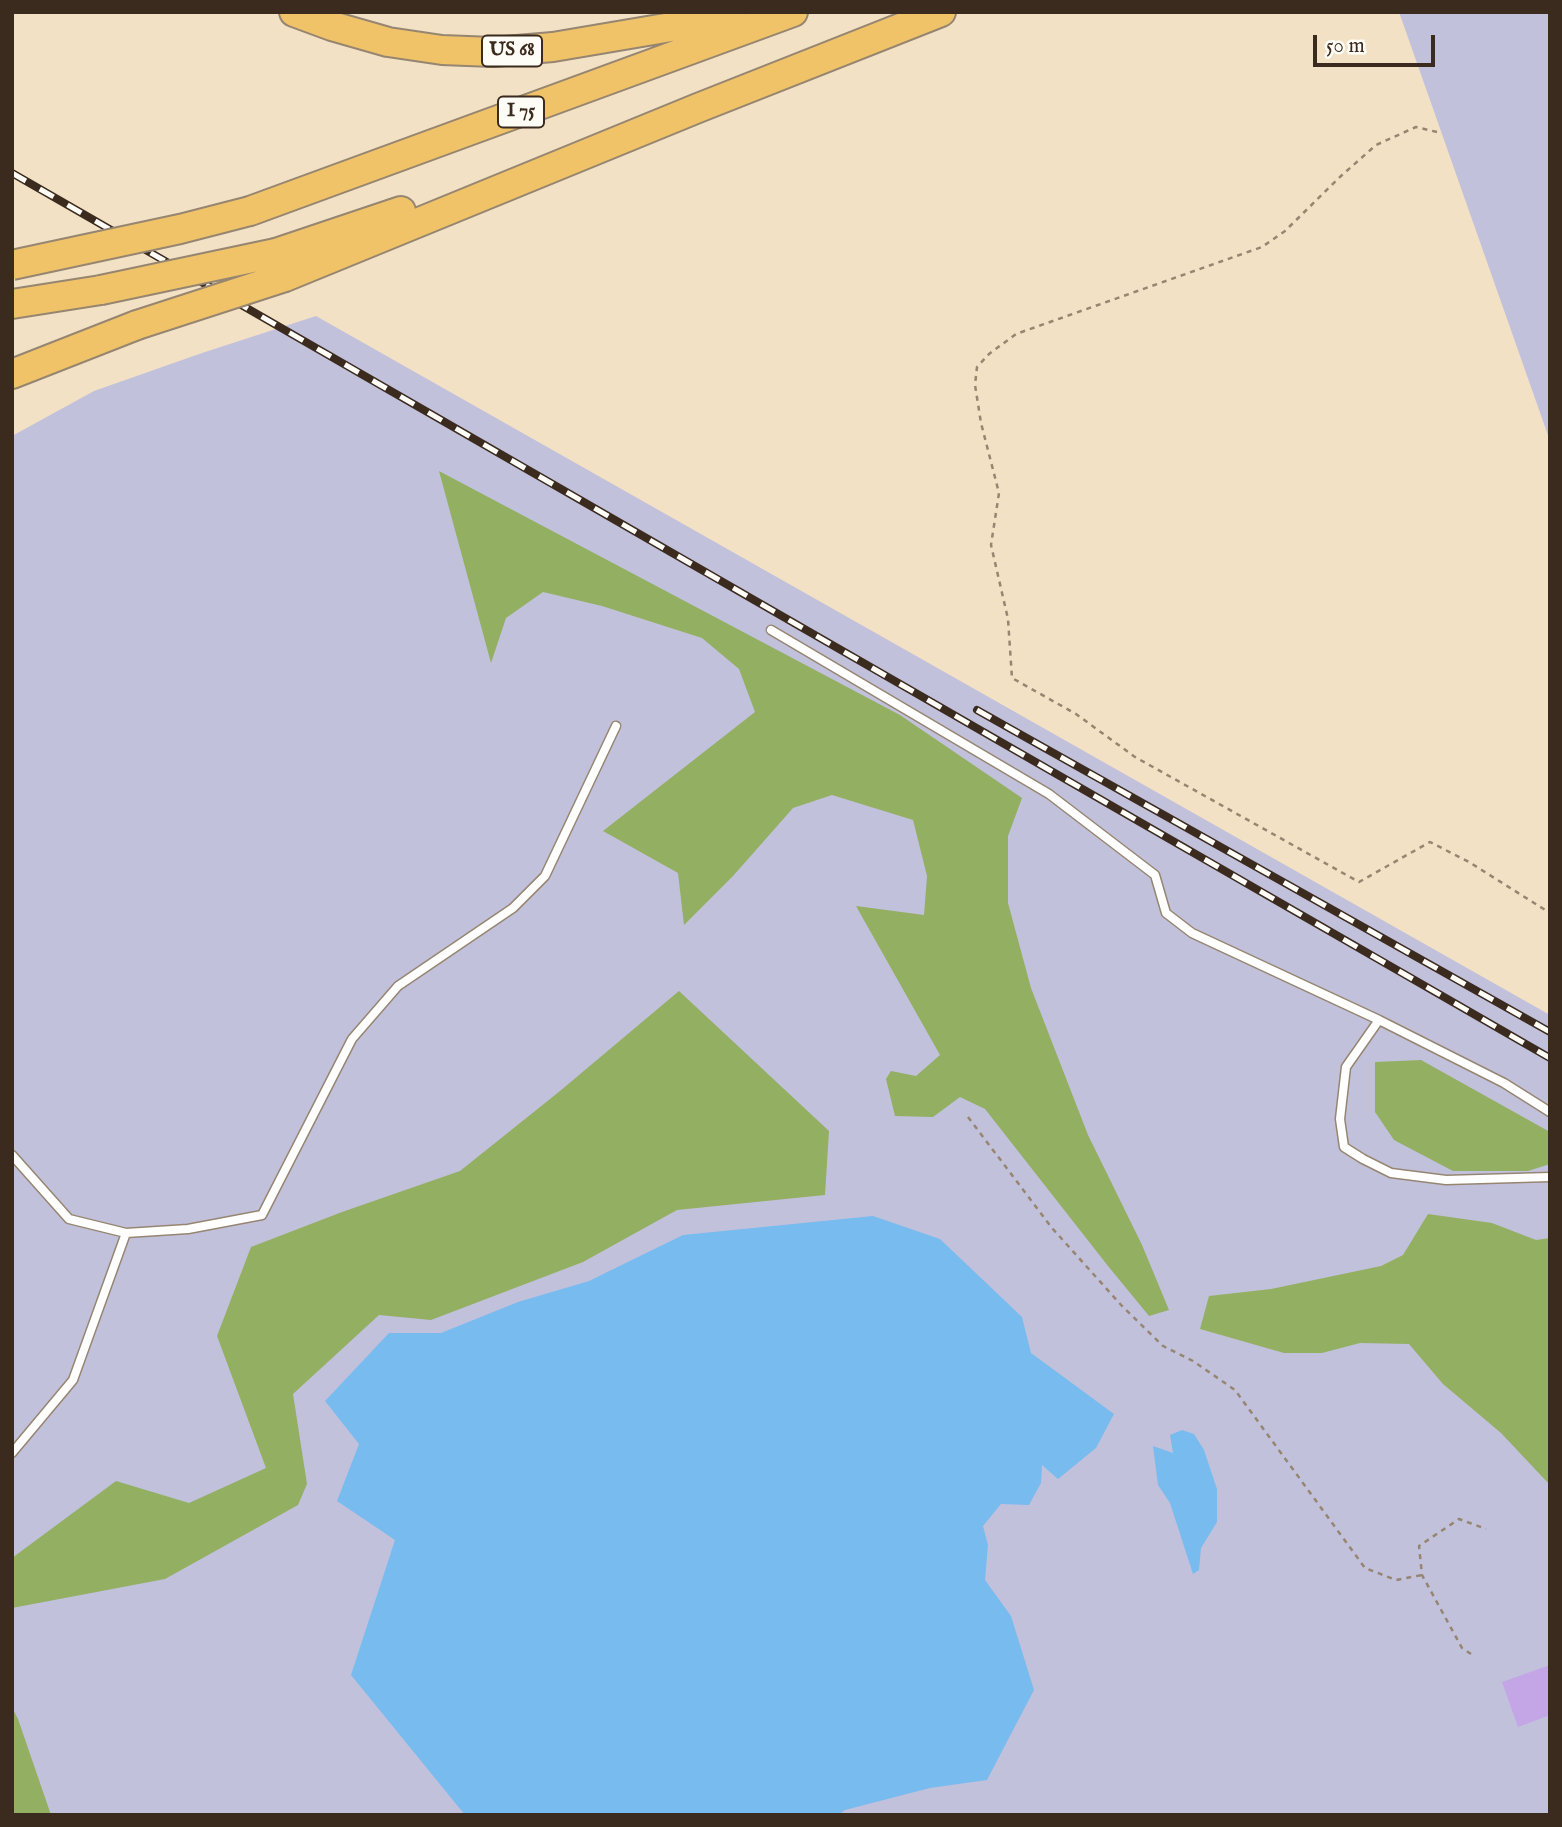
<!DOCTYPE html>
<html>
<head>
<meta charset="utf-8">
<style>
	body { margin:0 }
	#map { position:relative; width:1562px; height:1827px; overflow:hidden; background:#f2e1c4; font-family:"IM FELL English",serif }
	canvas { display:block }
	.frame { position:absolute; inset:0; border:14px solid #3b2a1e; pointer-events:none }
	.scale { position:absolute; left:1313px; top:35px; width:122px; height:32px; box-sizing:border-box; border:4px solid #3b2a1e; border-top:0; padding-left:9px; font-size:21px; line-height:24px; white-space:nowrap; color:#3b2a1e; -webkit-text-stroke:5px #fdfcf7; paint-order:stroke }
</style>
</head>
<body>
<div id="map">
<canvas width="1562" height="1827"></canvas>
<div class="frame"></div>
<div class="scale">50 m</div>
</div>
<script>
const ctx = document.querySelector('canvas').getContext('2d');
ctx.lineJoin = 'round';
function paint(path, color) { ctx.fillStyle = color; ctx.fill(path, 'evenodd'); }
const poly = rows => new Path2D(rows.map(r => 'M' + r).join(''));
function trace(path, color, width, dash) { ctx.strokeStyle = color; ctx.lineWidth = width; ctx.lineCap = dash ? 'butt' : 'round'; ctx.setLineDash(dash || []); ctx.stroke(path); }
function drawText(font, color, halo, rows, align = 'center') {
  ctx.font = font + ' "IM FELL English",serif'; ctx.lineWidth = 5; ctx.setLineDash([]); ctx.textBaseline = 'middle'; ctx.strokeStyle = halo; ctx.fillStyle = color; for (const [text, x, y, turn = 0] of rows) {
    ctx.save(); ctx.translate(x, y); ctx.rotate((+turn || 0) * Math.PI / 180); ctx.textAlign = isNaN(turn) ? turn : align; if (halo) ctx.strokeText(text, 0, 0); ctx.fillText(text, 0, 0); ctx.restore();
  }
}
const industrial = poly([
	[1399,12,1550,12,1550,441],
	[316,316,1550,1015,1550,1815,12,1815,12,436,94,391,202,353]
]);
const forest = poly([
	[439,471,900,715,1022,798,1008,836,1008,903,1031,988,1088,1135,1142,1245,1169,1310,1149,1316,1108,1266,985,1109,960,1097,933,1117,895,1116,886,1079,891,1071,916,1076,940,1055,856,906,924,915,927,876,913,820,832,795,793,808,733,876,684,925,678,873,603,831,755,712,739,669,702,638,602,606,543,592,506,618,491,663],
	[679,991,829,1131,825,1195,677,1210,583,1262,431,1320,379,1315,293,1394,307,1484,298,1505,165,1579,12,1608,12,1558,116,1481,189,1503,266,1468,217,1336,251,1247,342,1212,460,1171,560,1091],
	[1421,1060,1550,1132,1550,1164,1528,1171,1453,1171,1394,1140,1375,1112,1375,1062],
	[1428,1214,1492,1223,1536,1240,1550,1238,1550,1485,1501,1433,1443,1384,1409,1344,1360,1343,1322,1353,1284,1353,1200,1329,1209,1296,1271,1289,1381,1266,1403,1255],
	[12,1707,18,1719,51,1815,12,1815]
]);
const water = poly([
	[873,1216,940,1239,1022,1317,1031,1353,1114,1414,1096,1448,1058,1479,1042,1465,1041,1483,1029,1505,1001,1504,983,1526,988,1545,985,1580,1011,1616,1034,1690,987,1780,930,1788,845,1810,838,1815,465,1815,351,1675,395,1540,337,1501,359,1444,325,1401,389,1333,441,1333,518,1302,589,1281,683,1235],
	[1182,1430,1194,1434,1204,1450,1217,1489,1217,1522,1201,1548,1199,1570,1193,1574,1170,1503,1158,1485,1153,1446,1173,1453,1170,1435]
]);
const building = poly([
	[1550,1665,1550,1715,1518,1727,1502,1682]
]);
const path = poly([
	[1437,132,1416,127,1376,145,1341,176,1285,231,1262,247,1016,334,989,354,977,367,975,385,981,423,999,493,991,545,1008,619,1012,678,1076,714,1135,757,1359,882,1430,842,1469,862,1550,913],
	[968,1117,1052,1228,1122,1306,1163,1346,1193,1361,1235,1390,1365,1568,1396,1580,1422,1575],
	[1471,1654,1462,1648,1422,1575,1419,1546,1459,1519,1486,1529]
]);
const lane = poly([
	[771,630,1049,794,1155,875,1166,913,1192,933,1379,1020,1504,1083,1550,1112],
	[1379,1020,1346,1067,1340,1119,1344,1147,1363,1159,1391,1173,1446,1180,1550,1177],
	[12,1155,69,1219,126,1233,188,1229,262,1215,352,1039,398,986,513,908,545,876,616,726],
	[12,1453,73,1380,126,1233]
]);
const highway = poly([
	[294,12,332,26,388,42,442,50,493,52,553,47,677,26,732,12],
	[250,211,793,12],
	[276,253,401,211],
	[285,277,698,108,941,12],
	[12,304,101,290],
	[12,374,137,325]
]);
const rail = poly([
	[12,173,1550,1058],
	[977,710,1550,1032]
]);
const highwayBridge = poly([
	[12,265,180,229,250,211],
	[101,290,276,253],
	[137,325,285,277]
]);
const shields = [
	[512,51,60],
	[521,112,46]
];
const shieldNames = [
	["US 68",512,51],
	["I 75",521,112]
];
paint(industrial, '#c2c1dc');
paint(forest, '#93af61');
paint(water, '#78bbee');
paint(building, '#c4a5e6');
trace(lane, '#968671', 11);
trace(highway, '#968671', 32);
trace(path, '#968671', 2.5, [5, 5]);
trace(lane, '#fff', 8);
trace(highway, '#f1c369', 28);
trace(rail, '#3b2a1e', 8);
trace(rail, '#fdfcf7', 5, [16]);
trace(highwayBridge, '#968671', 32, []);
trace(highwayBridge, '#f1c369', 28);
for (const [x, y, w] of shields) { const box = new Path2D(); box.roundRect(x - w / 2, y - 15.5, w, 31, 5); ctx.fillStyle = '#fdfcf7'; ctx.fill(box); trace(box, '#3b2a1e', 2); }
drawText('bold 19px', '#3b2a1e', null, shieldNames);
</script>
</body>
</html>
